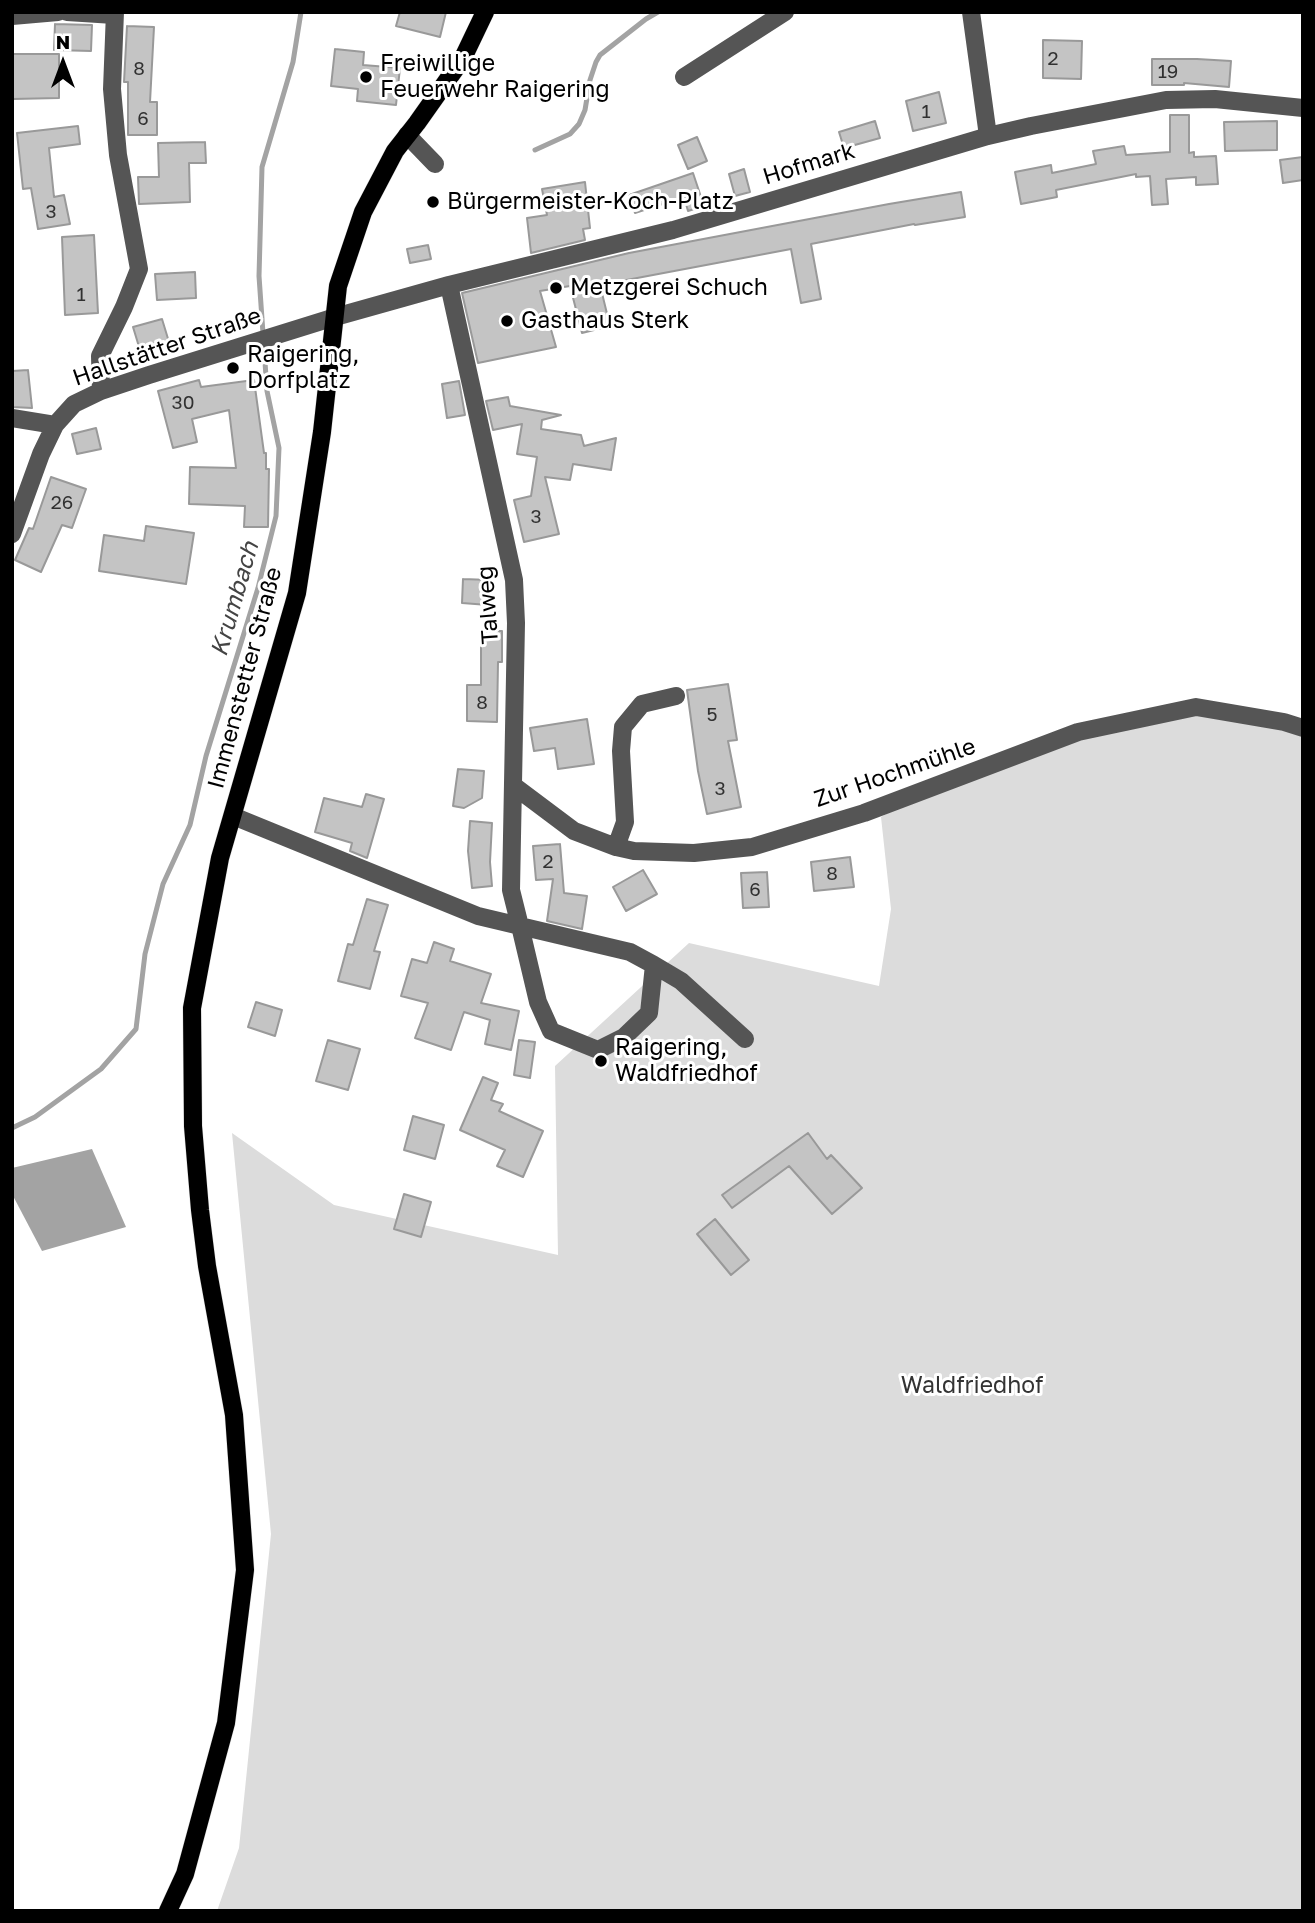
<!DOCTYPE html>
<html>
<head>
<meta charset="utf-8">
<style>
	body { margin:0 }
	#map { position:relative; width:1315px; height:1923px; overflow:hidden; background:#fff; font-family:"Golos Text",sans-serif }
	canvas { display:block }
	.frame { position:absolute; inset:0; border:14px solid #000; pointer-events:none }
	.north { position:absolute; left:28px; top:28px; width:70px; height:70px; -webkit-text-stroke:5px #fff; paint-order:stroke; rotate:0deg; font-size:19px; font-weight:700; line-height:28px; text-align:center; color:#000 }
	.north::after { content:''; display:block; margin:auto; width:24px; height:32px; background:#000; clip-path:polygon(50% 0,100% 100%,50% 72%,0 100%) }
</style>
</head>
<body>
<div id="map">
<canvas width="1315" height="1923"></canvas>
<div class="frame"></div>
<div class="north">N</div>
</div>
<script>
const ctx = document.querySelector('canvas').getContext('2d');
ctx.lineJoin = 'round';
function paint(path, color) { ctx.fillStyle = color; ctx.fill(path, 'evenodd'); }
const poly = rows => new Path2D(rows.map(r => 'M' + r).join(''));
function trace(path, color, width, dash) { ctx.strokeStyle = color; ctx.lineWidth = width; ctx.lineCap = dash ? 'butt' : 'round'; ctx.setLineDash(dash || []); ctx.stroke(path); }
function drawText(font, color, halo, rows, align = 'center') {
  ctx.font = font + ' "Golos Text",sans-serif'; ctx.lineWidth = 6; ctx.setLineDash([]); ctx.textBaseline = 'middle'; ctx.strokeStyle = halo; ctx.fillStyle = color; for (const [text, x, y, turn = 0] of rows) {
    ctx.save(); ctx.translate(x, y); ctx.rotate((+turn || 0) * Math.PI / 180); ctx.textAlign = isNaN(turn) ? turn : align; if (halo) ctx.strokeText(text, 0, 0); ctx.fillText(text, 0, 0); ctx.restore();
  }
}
const green = poly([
	[1196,707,1303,728,1303,1911,217,1911,239,1848,271,1534,232,1133,334,1205,558,1255,555,1066,689,943,879,986,891,909,881,817,927,790,1078,732]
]);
const water = poly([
	[92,1149,126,1227,42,1251,12,1194,12,1168]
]);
const stream = poly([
	[535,150,570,134,579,124,585,110,590,80,596,62,600,55,646,19,658,12],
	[12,1128,35,1117,101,1069,136,1029,145,954,163,884,190,825,206,756,258,588,276,516,279,448,267,391,259,276,262,167,293,62,301,12]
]);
const building = poly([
	[400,12,446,12,440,37,396,26,400,12],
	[55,24,92,25,91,51,54,50,55,24],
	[127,26,154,27,150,102,157,102,157,135,128,135,128,82,124,82,127,26],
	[1043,40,1082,41,1081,79,1043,78,1043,40],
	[335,49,364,52,363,65,400,68,396,105,357,101,358,89,331,86,335,49],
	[12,54,59,54,59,98,13,99,12,54],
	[1152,59,1197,59,1231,61,1229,87,1184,83,1184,85,1152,85,1152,59],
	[939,92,946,123,913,131,906,101,939,92],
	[1170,115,1189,115,1189,153,1194,152,1194,157,1216,156,1218,184,1196,185,1196,177,1166,179,1168,204,1152,205,1150,176,1136,177,1136,174,1056,190,1057,197,1021,204,1015,172,1051,165,1052,173,1096,164,1093,151,1124,146,1126,155,1170,152,1170,115],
	[875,121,880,138,844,148,839,132,875,121],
	[1277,121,1277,150,1225,151,1224,122,1277,121],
	[78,126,80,144,49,148,54,197,64,195,70,224,38,229,31,188,23,189,17,133,78,126],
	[697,137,707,161,688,169,678,145,697,137],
	[205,142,206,163,189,163,190,202,139,204,138,177,159,177,158,143,205,142],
	[1303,157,1303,180,1283,183,1280,160,1303,157],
	[744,169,750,192,735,196,729,174,744,169],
	[693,173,704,206,688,211,684,197,635,213,629,195,693,173],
	[585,182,590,228,583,229,585,240,531,253,527,218,547,215,542,189,585,182],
	[961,192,965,217,915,225,914,224,811,244,821,299,801,303,791,249,600,285,610,326,582,333,570,286,540,291,556,347,478,363,462,293,629,253,889,204,961,192],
	[94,235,98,313,65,315,62,237,94,235],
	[428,245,431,259,410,263,407,249,428,245],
	[195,272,196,298,157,300,155,274,195,272],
	[162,319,169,342,140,350,133,327,162,319],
	[28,370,32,408,12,407,12,371,28,370],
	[199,380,201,387,254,380,264,453,266,453,266,469,269,469,268,527,244,527,245,506,189,504,190,467,236,468,229,410,192,419,197,442,173,448,158,391,199,380],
	[459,381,465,415,447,418,442,384,459,381],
	[508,397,510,406,561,415,542,420,541,429,581,435,584,446,616,438,611,470,573,464,570,480,545,477,559,534,524,542,514,500,531,496,537,457,517,454,522,424,493,430,486,401,508,397],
	[96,428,101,449,77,454,72,434,96,428],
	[51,477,86,489,72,528,62,525,41,572,15,560,29,528,33,529,51,477],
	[146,526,194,533,186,584,99,571,104,535,144,541,146,526],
	[463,579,490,580,488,605,462,603,463,579],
	[481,631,502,631,502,662,498,662,497,722,467,721,467,685,481,685,481,631],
	[728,684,737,740,728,741,741,807,707,814,698,771,687,690,728,684],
	[587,719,594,764,558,769,555,748,534,751,530,728,587,719],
	[458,769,484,771,482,798,464,808,453,806,458,769],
	[366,794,384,799,367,858,350,851,352,843,315,832,324,798,362,807,366,794],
	[470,821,492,823,490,862,492,886,472,888,468,851,470,821],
	[560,844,564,893,587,896,582,929,547,921,553,879,536,880,533,846,560,844],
	[850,857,854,887,814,891,811,862,850,857],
	[643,870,657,894,626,911,613,887,643,870],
	[767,872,769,907,743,908,741,873,767,872],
	[367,899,388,905,374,951,380,952,370,989,338,981,348,944,353,945,367,899],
	[434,942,454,949,450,961,491,974,481,1003,519,1011,511,1050,485,1044,490,1020,464,1012,451,1050,415,1038,428,1003,401,996,412,959,427,963,434,942],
	[256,1002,282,1010,275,1036,248,1027,256,1002],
	[328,1040,360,1049,348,1090,316,1081,328,1040],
	[519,1040,535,1042,530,1078,514,1075,519,1040],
	[483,1077,498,1083,491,1100,503,1104,499,1111,543,1131,523,1177,497,1166,505,1150,460,1130,483,1077],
	[413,1116,444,1125,435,1159,404,1150,413,1116],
	[808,1133,827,1159,831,1155,862,1188,832,1214,789,1166,732,1208,722,1195,808,1133],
	[404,1194,431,1202,421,1237,394,1229,404,1194],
	[715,1219,749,1260,731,1275,697,1234,715,1219]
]);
const minor = poly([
	[67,12,114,15],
	[971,12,988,136],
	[12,16,58,12],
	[684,77,785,12],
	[407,135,435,164],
	[101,391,100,356,124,307,139,269,118,155,112,89,115,12],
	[12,418,55,425],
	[12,534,41,454,55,425,74,404,101,391,149,375,335,317,449,285,673,230,988,136,1031,126,1166,100,1215,99,1303,108],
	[514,786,574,831,616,847,634,851,694,853,752,847,864,813,1078,732,1196,707,1284,722,1303,728],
	[233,816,478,916,520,926,630,952,654,965,649,1013,624,1037,598,1050,551,1031,538,1002,520,926,511,890,516,623,514,580,449,285],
	[616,847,625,822,621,751,623,727,642,704,676,696],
	[654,965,681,981,745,1039]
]);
const major = poly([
	[168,1911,185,1874,226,1723,245,1570,234,1415,207,1266,200,1210,193,1126,192,1008,220,858,297,593,322,432,338,286,363,212,395,151,417,123,463,58,485,12]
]);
const markers = [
	[366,77,7,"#000"],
	[433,202,7,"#000"],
	[556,288,7,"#000"],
	[507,321,7,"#000"],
	[233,368,7,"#000"],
	[601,1061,7,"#000"]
];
const numberNames = [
	["2",1053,59],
	["8",139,69],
	["19",1168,72],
	["1",926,112],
	["6",143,119],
	["3",51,212],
	["1",81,295],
	["30",183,403],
	["26",62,503],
	["3",536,517],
	["8",482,703],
	["5",712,715],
	["3",720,789],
	["2",548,862],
	["8",832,874],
	["6",755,890]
];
const poiNames = [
	["Freiwillige",380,64],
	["Feuerwehr Raigering",380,90],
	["Bürgermeister-Koch-Platz",447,202],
	["Metzgerei Schuch",570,288],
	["Gasthaus Sterk",521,321],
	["Raigering,",247,355],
	["Dorfplatz",247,381],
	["Raigering,",615,1048],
	["Waldfriedhof",615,1074]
];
const streetNames = [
	["Hofmark",809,164,-17],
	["Hallstätter Straße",167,347,-19],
	["Talweg",488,605,-94],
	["Immenstetter Straße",245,678,-75],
	["Zur Hochmühle",895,773,-19]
];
const parkNames = [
	["Waldfriedhof",972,1386]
];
const waterNames = [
	["Krumbach",235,599,-74]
];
paint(green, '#dcdcdc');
paint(water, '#a3a3a3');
trace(stream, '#a3a3a3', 5);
paint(building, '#c4c4c4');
trace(building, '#999', 2);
trace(major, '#dbdbdb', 19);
trace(minor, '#555', 18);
trace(major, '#000', 18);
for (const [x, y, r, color] of markers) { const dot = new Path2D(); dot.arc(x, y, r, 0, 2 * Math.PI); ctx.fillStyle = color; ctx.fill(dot); trace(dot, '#fff', 2.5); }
drawText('19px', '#313131', null, numberNames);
drawText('23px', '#000', '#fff', poiNames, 'left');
drawText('23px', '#000', '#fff', streetNames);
drawText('23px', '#333', '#fff', parkNames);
drawText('italic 24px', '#444', '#fff', waterNames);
</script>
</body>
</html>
